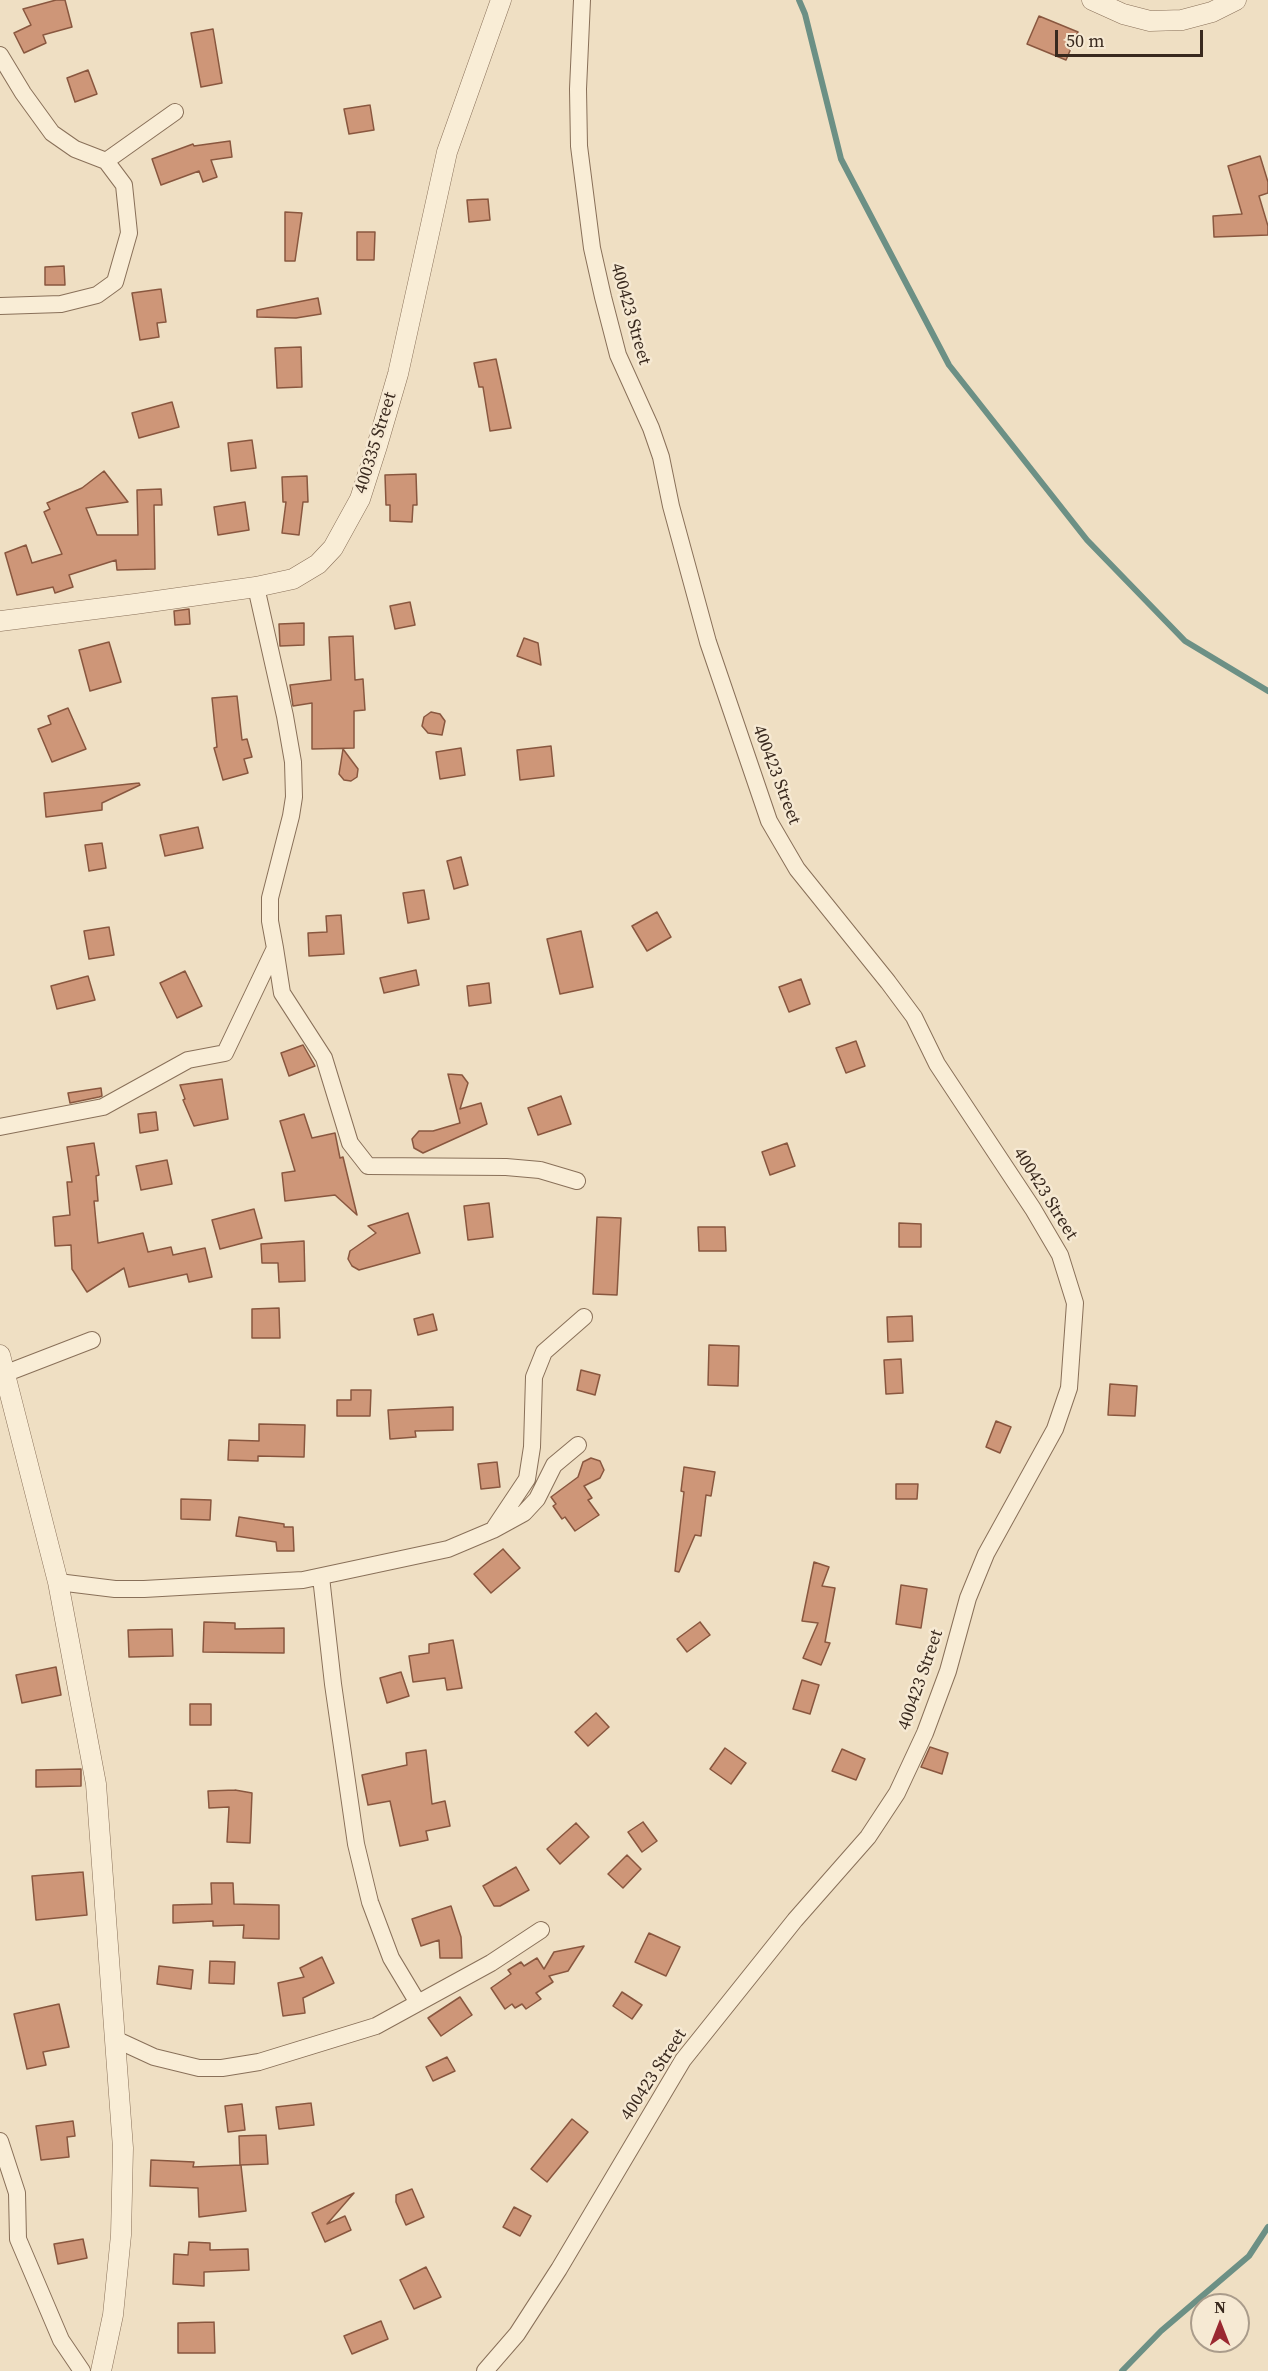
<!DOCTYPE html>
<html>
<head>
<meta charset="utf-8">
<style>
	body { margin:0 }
	#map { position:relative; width:1268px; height:2371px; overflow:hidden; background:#efdfc3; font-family:"Source Serif 4",serif }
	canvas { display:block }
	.north { position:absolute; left:1190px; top:2293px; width:60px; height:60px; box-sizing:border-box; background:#f6e9d3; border:2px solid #aa9c8b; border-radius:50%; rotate:0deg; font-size:16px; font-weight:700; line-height:24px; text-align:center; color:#39291e }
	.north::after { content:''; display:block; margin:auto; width:21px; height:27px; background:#9a2831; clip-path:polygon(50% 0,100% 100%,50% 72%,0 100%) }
	.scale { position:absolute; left:1055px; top:30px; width:148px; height:27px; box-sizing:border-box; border:3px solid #39291e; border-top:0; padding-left:8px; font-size:18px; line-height:21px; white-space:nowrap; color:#39291e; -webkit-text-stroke:4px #f6e9d3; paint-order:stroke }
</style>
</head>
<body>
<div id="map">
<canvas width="1268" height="2371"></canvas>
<div class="north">N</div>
<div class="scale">50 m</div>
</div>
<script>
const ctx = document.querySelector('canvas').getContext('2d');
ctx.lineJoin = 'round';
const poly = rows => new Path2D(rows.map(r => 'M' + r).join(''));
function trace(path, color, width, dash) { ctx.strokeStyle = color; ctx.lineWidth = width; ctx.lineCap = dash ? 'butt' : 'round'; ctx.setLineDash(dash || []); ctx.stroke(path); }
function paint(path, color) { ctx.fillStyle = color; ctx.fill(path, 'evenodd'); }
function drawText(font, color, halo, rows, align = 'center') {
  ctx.font = font + ' "Source Serif 4",serif'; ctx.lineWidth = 5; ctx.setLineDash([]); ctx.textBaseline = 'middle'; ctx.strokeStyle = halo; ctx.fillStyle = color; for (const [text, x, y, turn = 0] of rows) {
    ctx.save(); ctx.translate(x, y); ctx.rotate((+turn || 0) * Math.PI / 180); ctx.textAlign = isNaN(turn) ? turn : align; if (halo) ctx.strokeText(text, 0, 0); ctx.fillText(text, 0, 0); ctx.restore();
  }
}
const stream = poly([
	[799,0,805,14,841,159,949,365,1087,540,1185,641,1268,691],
	[1122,2371,1161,2331,1249,2256,1268,2227]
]);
const building = poly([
	[56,0,65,0,72,27,43,35,46,43,24,53,14,33,31,25,23,9,56,0],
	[1039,16,1078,32,1066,60,1027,44,1039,16],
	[213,29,222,83,201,87,191,33,213,29],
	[88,70,97,94,75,102,67,78,88,70],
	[370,105,374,130,349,134,344,109,370,105],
	[230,141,232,157,211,160,217,177,203,182,199,171,161,185,152,159,193,144,194,146,230,141],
	[1260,156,1268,182,1268,193,1259,196,1268,226,1268,235,1214,237,1213,216,1242,214,1228,166,1260,156],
	[488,199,490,220,469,222,467,200,488,199],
	[285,212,302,213,295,261,285,261,285,212],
	[357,232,375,232,374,260,357,260,357,232],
	[64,266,65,285,45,285,45,267,64,266],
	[161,289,166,322,157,323,159,337,140,340,132,293,161,289],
	[318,298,321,314,296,318,257,317,257,310,318,298],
	[301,347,302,387,277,388,275,348,301,347],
	[496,359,511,428,490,431,483,387,479,387,474,363,496,359],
	[172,402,179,427,139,438,132,413,172,402],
	[252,440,256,468,231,471,228,443,252,440],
	[104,471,128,502,86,508,97,535,138,535,137,490,161,489,162,505,154,505,155,569,117,570,116,560,69,575,73,587,55,593,53,587,17,595,5,553,26,545,32,563,62,554,44,512,50,509,47,503,82,488,104,471],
	[416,474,417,505,413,505,412,522,390,521,390,505,386,505,385,475,416,474],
	[307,476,308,502,303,502,299,535,282,533,286,502,283,502,282,477,307,476],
	[245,502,249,530,218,535,214,507,245,502],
	[410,602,415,625,395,629,390,606,410,602],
	[189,609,190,624,175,625,174,611,189,609],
	[304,623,304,645,280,646,279,624,304,623],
	[353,636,355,680,363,679,365,710,354,711,354,748,312,749,312,703,293,706,290,685,331,680,329,637,353,636],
	[524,638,538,643,541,665,517,656,524,638],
	[109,642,121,682,90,691,79,650,109,642],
	[237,696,242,740,247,739,252,757,244,759,248,773,223,780,214,748,217,747,212,698,237,696],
	[68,708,86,749,52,762,38,729,51,724,48,716,68,708],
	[431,712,440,714,445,721,442,735,428,733,422,726,424,717,431,712],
	[551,746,554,776,520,780,517,750,551,746],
	[461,748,465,775,440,779,436,752,461,748],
	[343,749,358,769,357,777,351,781,344,780,339,774,343,749],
	[139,783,140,785,102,803,102,810,46,817,44,793,139,783],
	[198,827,203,848,165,856,160,835,198,827],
	[102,843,106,868,89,871,85,845,102,843],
	[461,857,468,885,454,889,447,861,461,857],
	[424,890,429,919,408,923,403,893,424,890],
	[657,912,671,937,647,951,632,926,657,912],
	[341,915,344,954,309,956,308,933,327,932,326,916,341,915],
	[109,927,114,955,89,959,84,931,109,927],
	[581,931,593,987,560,994,547,939,581,931],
	[416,970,419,985,384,993,380,978,416,970],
	[185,971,202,1006,177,1018,160,983,185,971],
	[88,976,95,1000,57,1009,51,986,88,976],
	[801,979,810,1004,789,1012,779,987,801,979],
	[489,983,491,1003,469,1006,467,986,489,983],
	[856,1041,865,1066,846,1073,836,1048,856,1041],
	[303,1045,315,1066,289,1076,281,1053,303,1045],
	[448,1074,462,1075,468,1083,460,1109,481,1103,487,1124,423,1153,414,1148,412,1139,419,1131,433,1131,460,1123,448,1074],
	[222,1079,228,1119,194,1126,183,1100,185,1099,180,1085,222,1079],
	[101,1088,102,1096,99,1097,70,1103,68,1093,101,1088],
	[561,1096,571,1124,538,1135,528,1108,561,1096],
	[156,1112,158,1130,140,1133,138,1114,156,1112],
	[304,1114,312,1138,335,1133,340,1158,343,1157,357,1215,335,1195,285,1201,282,1173,295,1171,280,1121,304,1114],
	[94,1143,99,1175,96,1176,98,1201,94,1201,98,1243,143,1233,148,1252,171,1247,173,1255,205,1248,212,1277,189,1282,187,1274,129,1287,124,1268,87,1292,72,1269,71,1245,55,1246,53,1217,70,1215,67,1182,72,1182,67,1147,94,1143],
	[787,1143,795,1166,770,1175,762,1152,787,1143],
	[167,1160,172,1184,141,1190,136,1166,167,1160],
	[489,1203,493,1237,468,1240,464,1206,489,1203],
	[254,1209,262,1238,220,1249,212,1220,254,1209],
	[408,1213,420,1253,359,1270,352,1266,348,1259,350,1251,376,1233,368,1226,408,1213],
	[597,1217,621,1218,617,1295,593,1294,597,1217],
	[899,1223,921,1224,921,1247,899,1247,899,1223],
	[698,1227,725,1227,726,1251,699,1251,698,1227],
	[304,1241,305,1281,279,1282,278,1263,262,1263,261,1244,304,1241],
	[279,1308,280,1338,252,1338,252,1309,279,1308],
	[433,1314,437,1330,418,1335,414,1319,433,1314],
	[912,1316,913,1341,888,1342,887,1317,912,1316],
	[709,1345,739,1346,738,1386,708,1385,709,1345],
	[901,1359,903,1393,886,1394,884,1360,901,1359],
	[581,1370,600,1375,595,1395,577,1390,581,1370],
	[1110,1384,1137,1386,1135,1416,1108,1415,1110,1384],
	[351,1390,371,1390,370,1416,337,1416,337,1400,351,1400,351,1390],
	[453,1407,453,1430,415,1431,416,1437,390,1439,388,1410,453,1407],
	[996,1421,1011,1427,1000,1453,986,1447,996,1421],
	[259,1424,305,1425,304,1457,258,1456,258,1461,228,1460,229,1440,259,1441,259,1424],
	[591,1458,600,1461,604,1470,600,1478,584,1486,592,1498,588,1500,599,1515,575,1531,565,1517,562,1519,553,1506,556,1504,551,1497,578,1477,583,1462,591,1458],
	[497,1462,500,1487,481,1489,478,1464,497,1462],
	[684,1467,715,1472,711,1496,706,1495,701,1536,695,1535,679,1572,675,1571,684,1492,681,1491,684,1467],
	[896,1484,918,1484,917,1499,896,1499,896,1484],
	[181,1499,211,1500,210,1520,181,1519,181,1499],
	[239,1517,284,1524,284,1527,293,1527,294,1551,277,1551,276,1542,236,1536,239,1517],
	[503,1549,520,1568,491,1593,474,1574,503,1549],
	[814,1562,829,1567,822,1586,835,1588,825,1642,830,1643,821,1665,803,1658,818,1623,802,1621,814,1562],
	[901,1585,927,1589,921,1628,896,1624,901,1585],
	[204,1622,235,1623,235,1629,284,1628,284,1653,203,1652,204,1622],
	[700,1622,710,1635,687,1652,677,1639,700,1622],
	[172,1629,173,1656,129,1657,128,1630,172,1629],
	[453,1640,462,1688,447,1690,445,1678,413,1682,409,1656,429,1653,429,1644,453,1640],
	[56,1667,61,1695,22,1703,16,1675,56,1667],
	[401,1672,409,1696,387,1703,380,1678,401,1672],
	[802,1680,819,1685,810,1714,793,1709,802,1680],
	[190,1704,211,1704,211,1725,190,1725,190,1704],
	[596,1713,609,1727,588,1746,575,1732,596,1713],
	[930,1747,948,1753,942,1774,921,1767,930,1747],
	[725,1748,746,1763,731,1784,710,1769,725,1748],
	[842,1749,865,1759,856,1780,832,1771,842,1749],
	[426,1750,432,1804,445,1801,450,1826,426,1831,428,1840,400,1846,390,1801,368,1805,362,1775,407,1765,406,1753,426,1750],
	[81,1769,81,1786,36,1787,36,1770,81,1769],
	[235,1790,252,1793,250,1843,227,1842,229,1807,209,1808,208,1791,235,1790],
	[643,1822,657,1841,642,1852,628,1832,643,1822],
	[576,1823,589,1837,560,1864,547,1849,576,1823],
	[627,1855,641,1869,623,1888,608,1874,627,1855],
	[516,1867,529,1890,500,1906,494,1906,483,1886,516,1867],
	[83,1872,87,1915,36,1920,32,1876,83,1872],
	[211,1883,233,1883,234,1904,279,1905,279,1939,243,1938,244,1925,213,1926,213,1921,173,1923,173,1905,212,1904,211,1883],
	[451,1906,461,1937,462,1958,440,1958,439,1940,421,1946,412,1919,451,1906],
	[649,1933,680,1947,666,1976,635,1962,649,1933],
	[584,1946,568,1971,549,1976,553,1982,536,1993,541,1999,526,2009,522,2004,515,2008,512,2004,505,2009,491,1988,511,1974,508,1970,521,1962,524,1966,537,1958,544,1969,554,1952,584,1946],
	[322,1957,334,1983,303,1998,305,2013,283,2016,278,1983,304,1977,300,1968,322,1957],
	[210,1961,235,1962,234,1984,209,1983,210,1961],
	[159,1966,193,1970,191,1989,157,1984,159,1966],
	[622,1992,642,2005,632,2019,613,2006,622,1992],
	[460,1997,472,2015,441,2036,428,2018,460,1997],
	[59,2004,69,2047,43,2052,46,2065,27,2069,14,2014,59,2004],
	[447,2057,455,2071,433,2081,426,2067,447,2057],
	[311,2103,314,2125,279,2129,276,2107,311,2103],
	[242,2104,245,2130,228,2132,225,2106,242,2104],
	[572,2119,588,2132,547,2182,531,2169,572,2119],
	[73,2121,75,2136,67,2137,69,2157,41,2160,36,2126,73,2121],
	[266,2135,268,2164,240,2165,239,2136,266,2135],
	[151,2160,194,2162,193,2167,241,2165,246,2211,199,2217,198,2188,150,2186,151,2160],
	[412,2189,424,2217,406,2225,396,2202,396,2195,412,2189],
	[354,2193,327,2224,345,2216,351,2230,325,2242,312,2213,354,2193],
	[514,2207,531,2216,520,2236,503,2227,514,2207],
	[83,2239,87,2258,58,2264,54,2244,83,2239],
	[189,2242,210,2243,210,2250,248,2249,249,2270,204,2272,204,2286,173,2284,174,2254,188,2255,189,2242],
	[426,2267,441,2297,414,2309,400,2280,426,2267],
	[381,2321,388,2339,352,2354,344,2336,381,2321],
	[214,2322,215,2353,178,2353,178,2323,214,2322]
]);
const minor = poly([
	[0,55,23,93,52,133,75,149,106,161,124,185,129,233,115,282,97,295,61,304,0,306],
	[106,161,175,112],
	[256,587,285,716,293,762,294,797,291,816,270,898,270,921,275,948,282,993,324,1058,350,1143,368,1166,506,1167,540,1170,577,1181],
	[0,1127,103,1107,188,1060,225,1053,275,948],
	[4,1374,92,1340],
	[495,1527,527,1479,532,1447,534,1377,544,1352,584,1317],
	[321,1577,333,1684,356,1844,370,1902,391,1958,418,2003],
	[58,1582,115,1589,144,1589,303,1580,448,1549,493,1530,524,1513,537,1499,554,1465,578,1445],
	[115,2039,154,2057,199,2068,222,2068,259,2062,376,2026,491,1963,541,1930],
	[0,2141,17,2193,18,2239,61,2340,82,2371],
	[485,2371,517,2334,559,2269,683,2060,795,1920,868,1837,897,1793,925,1733,948,1671,968,1598,986,1554,1055,1429,1069,1388,1075,1303,1060,1255,1033,1209,937,1064,914,1017,888,982,797,869,769,821,708,642,671,506,661,457,651,428,618,355,603,297,592,248,579,146,578,89,582,0]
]);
const tertiary = poly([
	[1092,0,1123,14,1150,21,1182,20,1212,12,1236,0],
	[0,621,135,604,256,587,293,579,318,564,333,548,360,499,377,446,398,374,447,152,501,0],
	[0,1355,58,1582,96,1784,123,2148,121,2235,113,2315,101,2371]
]);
const streetNames = [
	["400423 Street",630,314,74],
	["400335 Street",376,443,-73],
	["400423 Street",776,775,69],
	["400423 Street",1045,1194,58],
	["400423 Street",921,1680,-71],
	["400423 Street",654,2075,-57]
];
trace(stream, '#6c9085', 6);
paint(building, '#ce9678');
trace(building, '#89573f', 1.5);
trace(minor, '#897059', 18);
trace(tertiary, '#897059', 21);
trace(minor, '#f9edd6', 16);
trace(tertiary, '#f9edd6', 20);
drawText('18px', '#39291e', '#f6e9d3', streetNames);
</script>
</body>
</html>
